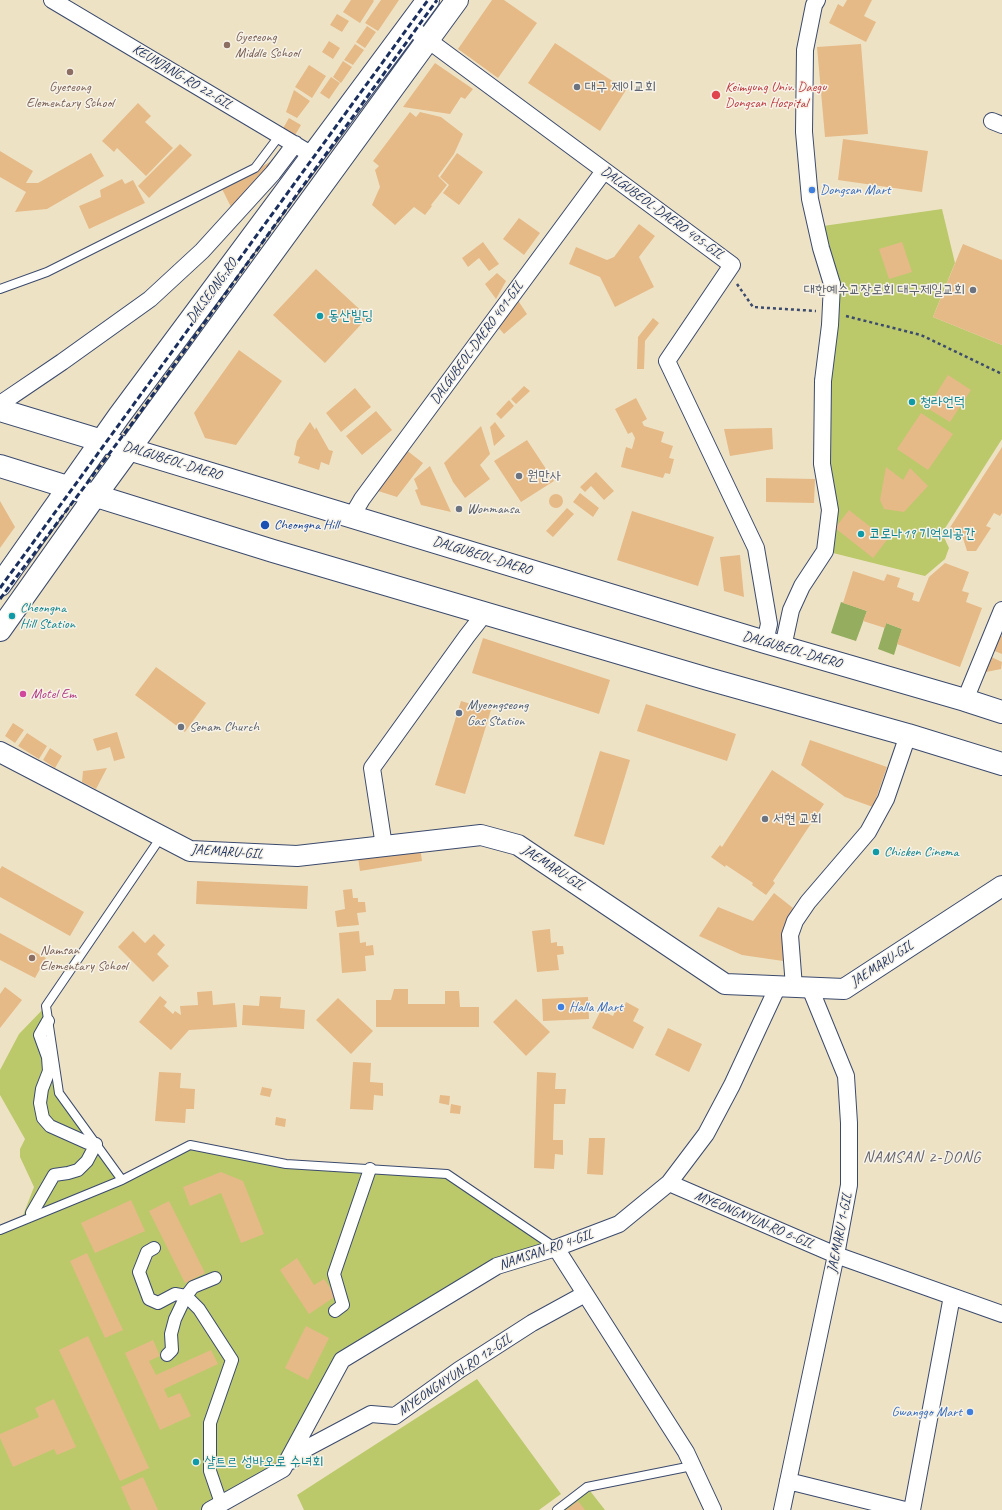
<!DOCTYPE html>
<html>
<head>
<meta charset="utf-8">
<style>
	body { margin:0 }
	canvas { display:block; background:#eee2c5 }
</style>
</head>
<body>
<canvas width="1002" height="1510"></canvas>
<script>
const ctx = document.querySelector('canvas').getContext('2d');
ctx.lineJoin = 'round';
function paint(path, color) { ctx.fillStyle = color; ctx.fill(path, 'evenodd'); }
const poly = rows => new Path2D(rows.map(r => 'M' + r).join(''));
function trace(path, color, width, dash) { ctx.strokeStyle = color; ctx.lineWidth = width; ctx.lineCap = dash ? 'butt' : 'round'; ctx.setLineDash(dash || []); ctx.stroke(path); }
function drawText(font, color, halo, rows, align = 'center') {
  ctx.font = font + ' Caveat,"Poor Story",sans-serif'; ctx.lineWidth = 3; ctx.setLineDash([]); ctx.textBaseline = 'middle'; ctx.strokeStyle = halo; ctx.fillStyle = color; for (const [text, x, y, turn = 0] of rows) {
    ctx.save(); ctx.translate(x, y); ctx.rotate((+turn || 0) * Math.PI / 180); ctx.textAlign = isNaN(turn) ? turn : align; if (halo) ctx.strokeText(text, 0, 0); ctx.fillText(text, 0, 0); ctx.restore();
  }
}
const green = poly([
	[942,209,955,263,933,317,1002,345,1002,439,942,533,949,548,945,559,925,576,825,551,822,464,832,284,816,227],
	[46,1006,59,1093,118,1176,190,1145,286,1164,447,1174,556,1248,497,1266,342,1360,283,1469,224,1510,0,1510,0,1227,22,1218,34,1187,20,1157,20,1149,25,1139,0,1095,0,1070,19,1034],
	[477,1379,561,1494,539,1510,304,1510,297,1495],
	[587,1487,605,1510,557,1510]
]);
const forest = poly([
	[841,602,867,611,856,641,831,633],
	[886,623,902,629,894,655,878,649]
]);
const building = poly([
	[351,0,373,0,374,1,360,23,343,12],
	[381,0,399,0,378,31,365,23],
	[492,0,504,0,537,23,498,78,458,49],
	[847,0,872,0,864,16,876,22,866,42,829,23,838,4,843,7],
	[337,14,349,21,342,32,330,25],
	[367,26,376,32,365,48,356,42],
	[329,41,340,48,333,59,322,52],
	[555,43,626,90,600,131,528,83],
	[355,44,364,50,353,65,344,60],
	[861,44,868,134,825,137,817,47],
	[343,61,352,67,341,83,333,77],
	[435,63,473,89,465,99,461,97,450,114,403,107],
	[309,65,326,76,312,98,295,87],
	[331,77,340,83,329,99,320,93],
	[294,90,310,101,297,118,286,112],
	[138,103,151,116,145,122,173,148,146,176,117,148,114,152,102,141],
	[410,112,416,117,420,112,441,117,463,134,454,154,438,176,447,185,431,205,432,206,425,215,414,207,395,225,372,205,380,187,375,170,379,166,373,161],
	[289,118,301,125,294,137,282,130],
	[843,139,928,151,922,192,838,180],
	[180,144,192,155,149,198,138,186],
	[0,151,33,171,26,183,38,183,91,153,104,176,47,209,15,212,26,192,0,177],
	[457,153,483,172,459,205,443,193,449,185,440,177],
	[270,162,273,167,233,211,222,189],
	[122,179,125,184,133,180,145,203,89,229,79,206,101,197,100,190],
	[519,218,540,233,524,255,503,239],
	[639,224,655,236,639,257,654,287,615,307,600,277,569,264,576,247,607,260,614,257],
	[483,242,499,264,489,271,479,258,468,267,462,258],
	[902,242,912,272,889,279,879,249],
	[963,244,1002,260,1002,345,933,317],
	[316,269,368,317,325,363,273,315],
	[497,273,506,281,496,299,485,284],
	[517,299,527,314,504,334,497,326],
	[653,318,659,323,645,341,644,369,637,369,638,337],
	[239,350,282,381,236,445,205,438,194,413],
	[948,375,971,390,950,422,927,408],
	[524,386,530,391,516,404,511,399],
	[355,388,371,407,341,432,326,413],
	[636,398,647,419,642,422,644,426,664,432,661,442,673,446,669,458,674,459,670,474,665,473,663,478,621,467,626,447,632,449,635,438,632,432,628,434,615,409],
	[509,400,514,406,501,419,496,414],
	[376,411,392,430,362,455,346,436],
	[921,413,953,434,928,470,897,449],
	[310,422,315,430,316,427,329,450,333,451,329,465,321,462,319,470,298,463,300,457,294,455,297,441],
	[495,422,505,436,494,446,490,427],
	[481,426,490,454,480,465,490,479,465,498,453,482,444,463],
	[772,428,773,449,730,456,724,429],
	[527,440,554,481,521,502,494,461],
	[1002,447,1002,513,1000,516,994,513,986,526,991,528,976,551,967,551,963,538,949,529],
	[405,449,423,463,397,497,375,490],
	[430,466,451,512,421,505,415,490,418,489,414,479],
	[886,467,903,480,910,468,928,486,904,512,884,509,880,500],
	[596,472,614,491,604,500,591,486,585,492,580,487],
	[766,478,815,479,814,503,766,502],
	[580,493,599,508,593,517,573,502],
	'549 501a7 7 0 1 1 14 0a7 7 0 1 1-14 0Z',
	[0,501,15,527,0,548],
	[567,508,574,514,553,537,546,531],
	[849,510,887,540,873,558,835,528],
	[632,511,714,537,698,586,617,560],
	[740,555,744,597,724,591,720,557],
	[945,563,969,572,962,591,969,593,966,602,982,608,960,667,897,644,902,629,886,623,885,628,863,621,867,611,843,603,853,571,884,581,887,574,900,578,897,587,914,593,912,600,919,602,929,577],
	[998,635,1002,636,1002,654,992,650],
	[483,638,610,680,599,714,472,673],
	[987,655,1002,662,1001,669,981,673],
	[156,667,206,703,185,732,135,695],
	[461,701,491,710,465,794,435,785],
	[646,704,736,734,727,761,637,731],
	[13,723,24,730,15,743,5,736],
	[117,732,125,758,114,761,110,747,97,751,93,739],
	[27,733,47,746,39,759,18,746],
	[810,740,887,767,873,807,845,797,801,765],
	[50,748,62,756,55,768,43,760],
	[600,751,630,760,604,845,574,836],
	[107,768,96,789,82,782,83,771],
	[772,770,824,804,773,881,775,883,766,895,752,885,753,883,726,865,725,867,711,857,720,845,722,847],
	[420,847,422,861,360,871,358,857],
	[2,866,84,912,70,936,0,897,0,869],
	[197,881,308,886,307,909,196,904],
	[352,889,353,898,358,898,358,902,365,902,366,912,357,913,359,925,337,927,335,911,345,909,343,890],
	[774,893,793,908,788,922,783,961,742,955,699,936,718,907,753,921],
	[550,929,551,943,557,942,557,946,563,946,564,954,557,955,559,970,537,972,532,931],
	[133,931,145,943,154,934,165,945,157,954,169,966,153,982,118,947],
	[359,931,360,943,366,942,366,946,373,945,374,955,365,956,366,971,342,973,339,933],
	[0,933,46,958,35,978,0,960],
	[5,987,22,1000,0,1028,0,994],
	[394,989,408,989,408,1004,445,1004,445,991,459,991,460,1007,479,1007,479,1027,376,1027,376,1000,391,1000],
	[212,991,213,1005,235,1003,237,1027,189,1030,171,1050,139,1022,160,996,167,1002,164,1006,173,1014,175,1011,181,1015,180,1006,198,1005,197,992],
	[260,996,281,997,280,1008,305,1010,304,1029,242,1025,243,1005,259,1006],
	[588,997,589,1019,543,1021,542,999],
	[338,998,373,1031,351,1054,316,1020],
	[516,999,550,1032,526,1056,493,1022],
	[626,1002,639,1009,633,1021,644,1027,633,1049,592,1028,601,1010,613,1016,617,1007,623,1010],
	[668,1028,702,1044,689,1072,655,1055],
	[353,1062,371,1063,370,1082,383,1083,383,1096,374,1095,373,1110,350,1109],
	[159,1072,181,1073,180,1088,195,1089,194,1109,186,1109,185,1123,155,1121],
	[537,1072,556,1073,555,1089,566,1089,565,1104,554,1104,553,1140,563,1140,563,1155,555,1154,554,1169,534,1168],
	[262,1087,272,1089,270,1097,260,1095],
	[440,1095,450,1096,449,1105,439,1103],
	[451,1104,461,1106,460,1114,450,1113],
	[276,1117,286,1119,285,1127,275,1125],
	[589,1138,605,1138,603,1175,587,1174],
	[221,1172,243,1181,264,1234,241,1243,221,1193,190,1206,183,1187],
	[131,1200,145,1231,95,1253,81,1223],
	[169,1201,205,1273,185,1283,149,1211],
	[87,1253,123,1330,105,1338,70,1261],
	[297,1258,314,1285,324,1279,336,1296,309,1314,280,1270],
	[306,1326,329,1338,308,1380,285,1368],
	[88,1336,149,1468,120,1481,59,1350],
	[153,1340,160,1356,149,1361,156,1375,211,1350,218,1364,164,1389,168,1398,180,1393,191,1416,160,1430,125,1353],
	[54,1399,76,1447,57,1455,54,1449,13,1467,0,1438,0,1434,39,1417,35,1408],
	[143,1477,158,1510,131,1510,121,1487],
	[578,1501,585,1510,566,1510]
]);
const path = poly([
	[737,284,753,307,816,311],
	[846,316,921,335,1002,374]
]);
const service = poly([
	[0,289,47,272,255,168,280,135],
	[161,837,46,1006,59,1093,122,1180,190,1145,286,1164,447,1174,556,1248],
	[0,1230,122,1180],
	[557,1510,587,1487,692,1466]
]);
const pedestrian = poly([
	[32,1213,54,1175,68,1173,78,1170,87,1161,96,1144,88,1143,50,1126,43,1118,40,1103,42,1089,49,1071,48,1057,40,1035,48,1021],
	[154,1248,147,1252,139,1272,149,1299,158,1303,175,1294,186,1296,193,1287,215,1278],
	[335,1311,343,1305,334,1274,370,1169],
	[167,1355,172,1350,171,1334,175,1319,186,1296,199,1309,232,1360,210,1423,210,1471,221,1503]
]);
const minor = poly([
	[52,0,304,150],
	[817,0,814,5,805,50,804,132,810,199,821,248,832,284],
	[409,26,732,265,667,361,756,548,769,624,765,642],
	[992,121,1002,125],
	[0,404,62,362,150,299,202,251,273,173,295,144],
	[352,516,362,499,604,171],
	[783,647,791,610,802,586,825,551,830,510,822,464,823,381],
	[965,700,1002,610],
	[384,846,372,768,467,636,485,613],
	[794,987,790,935,795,921,808,902,868,832,886,799,908,735],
	[669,1183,836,1255,1002,1314],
	[556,1248,686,1452,713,1510],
	[291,1461,307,1448,371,1414,395,1416,459,1370,532,1323,585,1294],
	[788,1481,905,1510],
	[210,1510,283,1469,342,1360,497,1266,556,1248,619,1224,669,1183,706,1134,732,1085,778,986],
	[782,1510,836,1255,849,1185,849,1123,846,1076,810,988],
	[912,1510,952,1296]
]);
const tertiary = poly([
	[0,752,190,851,297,856,481,835,518,845,725,984,844,989,1002,886]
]);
const secondary = poly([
	[0,410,765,642,965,700,1002,712],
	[0,466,273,551,708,679,908,735,1002,764],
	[0,585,119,416,428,0],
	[0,630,95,496,457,0]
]);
const rail = poly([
	[0,588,428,0],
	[0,599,133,422,437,0]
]);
const minorBridge = poly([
	[823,381,830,325,832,284]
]);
const markers = [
	[227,45,4,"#8d6e63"],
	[70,72,4,"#8d6e63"],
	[577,87,4,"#6b7280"],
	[716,95,5,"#e0444e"],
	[812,190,4,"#3f7fe0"],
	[973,290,4,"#6b7280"],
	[320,316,4,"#0f9aa8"],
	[912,402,4,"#0f9aa8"],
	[519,476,4,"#6b7280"],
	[459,509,4,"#6b7280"],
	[265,525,5,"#1a4fb4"],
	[861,534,4,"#0f9aa8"],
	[12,616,4,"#0f9aa8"],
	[23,694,4,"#d1479c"],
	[459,713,4,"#5c6f8a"],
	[181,727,4,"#6b7280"],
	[765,819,4,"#6b7280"],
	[876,852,4,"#0f9aa8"],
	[32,958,4,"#8d6e63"],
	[561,1007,4,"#3f7fe0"],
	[970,1412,4,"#3f7fe0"],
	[196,1462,4,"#0f9aa8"]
];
const educationNames = [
	["Gyeseong",235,37],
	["Middle School",235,53],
	["Gyeseong",70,87,"center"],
	["Elementary School",70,103,"center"],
	["Namsan",40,950],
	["Elementary School",40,966]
];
const streetNames = [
	["KEUNJANG-RO 22-GIL",182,77,31],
	["DALGUBEOL-DAERO 405-GIL",662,213,36],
	["DALSEONG-RO",212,291,-54],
	["DALGUBEOL-DAERO 401-GIL",477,343,-54],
	["DALGUBEOL-DAERO",172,461,17],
	["DALGUBEOL-DAERO",482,556,17],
	["DALGUBEOL-DAERO",792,650,16],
	["JAEMARU-GIL",227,852,4],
	["JAEMARU-GIL",553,868,33],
	["JAEMARU-GIL",882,964,-33],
	["MYEONGNYUN-RO 6-GIL",754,1220,23],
	["JAEMARU 1-GIL",840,1233,-79],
	["NAMSAN-RO 4-GIL",546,1250,-19],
	["MYEONGNYUN-RO 12-GIL",455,1375,-34]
];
const worshipNames = [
	["대구 제이교회",585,87],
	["대한예수교장로회 대구제일교회",965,290,"right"],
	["원만사",527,476],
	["Wonmansa",467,509],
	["Senam Church",189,727],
	["서현 교회",773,819]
];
const healthNames = [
	["Keimyung Univ. Daegu",725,87],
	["Dongsan Hospital",725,103]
];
const shopNames = [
	["Dongsan Mart",820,190],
	["Halla Mart",569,1007],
	["Gwanggo Mart",962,1412,"right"]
];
const cultureNames = [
	["동산빌딩",328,316],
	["청라언덕",920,402],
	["코로나19 기억의공간",869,534],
	["Cheongna",20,608],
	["Hill Station",20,624],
	["Chicken Cinema",884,852],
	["샬트르 성바오로 수녀회",204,1462]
];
const transitNames = [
	["Cheongna Hill",274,525]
];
const hotelNames = [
	["Motel Em",31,694]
];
const serviceNames = [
	["Myeongseong",467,705],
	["Gas Station",467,721]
];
const quarterNames = [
	["NAMSAN 2-DONG",922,1158]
];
paint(green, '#bbc96b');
paint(forest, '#94ad5f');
paint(building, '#e5ba87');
trace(service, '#3b4a6d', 10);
trace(pedestrian, '#3b4a6d', 14);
trace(minor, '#3b4a6d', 18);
trace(tertiary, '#3b4a6d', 22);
trace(secondary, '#3b4a6d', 24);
trace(path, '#3b4a6d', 2.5, [3, 3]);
trace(service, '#fff', 8);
trace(pedestrian, '#fff', 12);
trace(minor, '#fff', 16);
trace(tertiary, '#fff', 20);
trace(secondary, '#fff', 22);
trace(rail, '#1b2f5e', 3, [6, 3]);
trace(minorBridge, '#3b4a6d', 18, []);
trace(minorBridge, '#fff', 16);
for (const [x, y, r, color] of markers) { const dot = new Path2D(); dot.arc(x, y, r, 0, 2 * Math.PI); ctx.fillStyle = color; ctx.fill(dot); trace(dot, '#f7f3e8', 1.5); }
drawText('14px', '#785e54', '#f7f3e8', educationNames, 'left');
drawText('14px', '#1b2f5e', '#f7f3e8', streetNames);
drawText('14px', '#5b616d', '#f7f3e8', worshipNames, 'left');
drawText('14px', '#be3a42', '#f7f3e8', healthNames, 'left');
drawText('14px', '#366cbe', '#f7f3e8', shopNames, 'left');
drawText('14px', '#0d838f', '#f7f3e8', cultureNames, 'left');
drawText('14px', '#164399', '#f7f3e8', transitNames, 'left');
drawText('14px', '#b23c85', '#f7f3e8', hotelNames, 'left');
drawText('14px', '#4e5e75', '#f7f3e8', serviceNames, 'left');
ctx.letterSpacing = '1px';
drawText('16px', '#62606c', '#f7f3e8', quarterNames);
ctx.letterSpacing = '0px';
</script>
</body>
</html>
